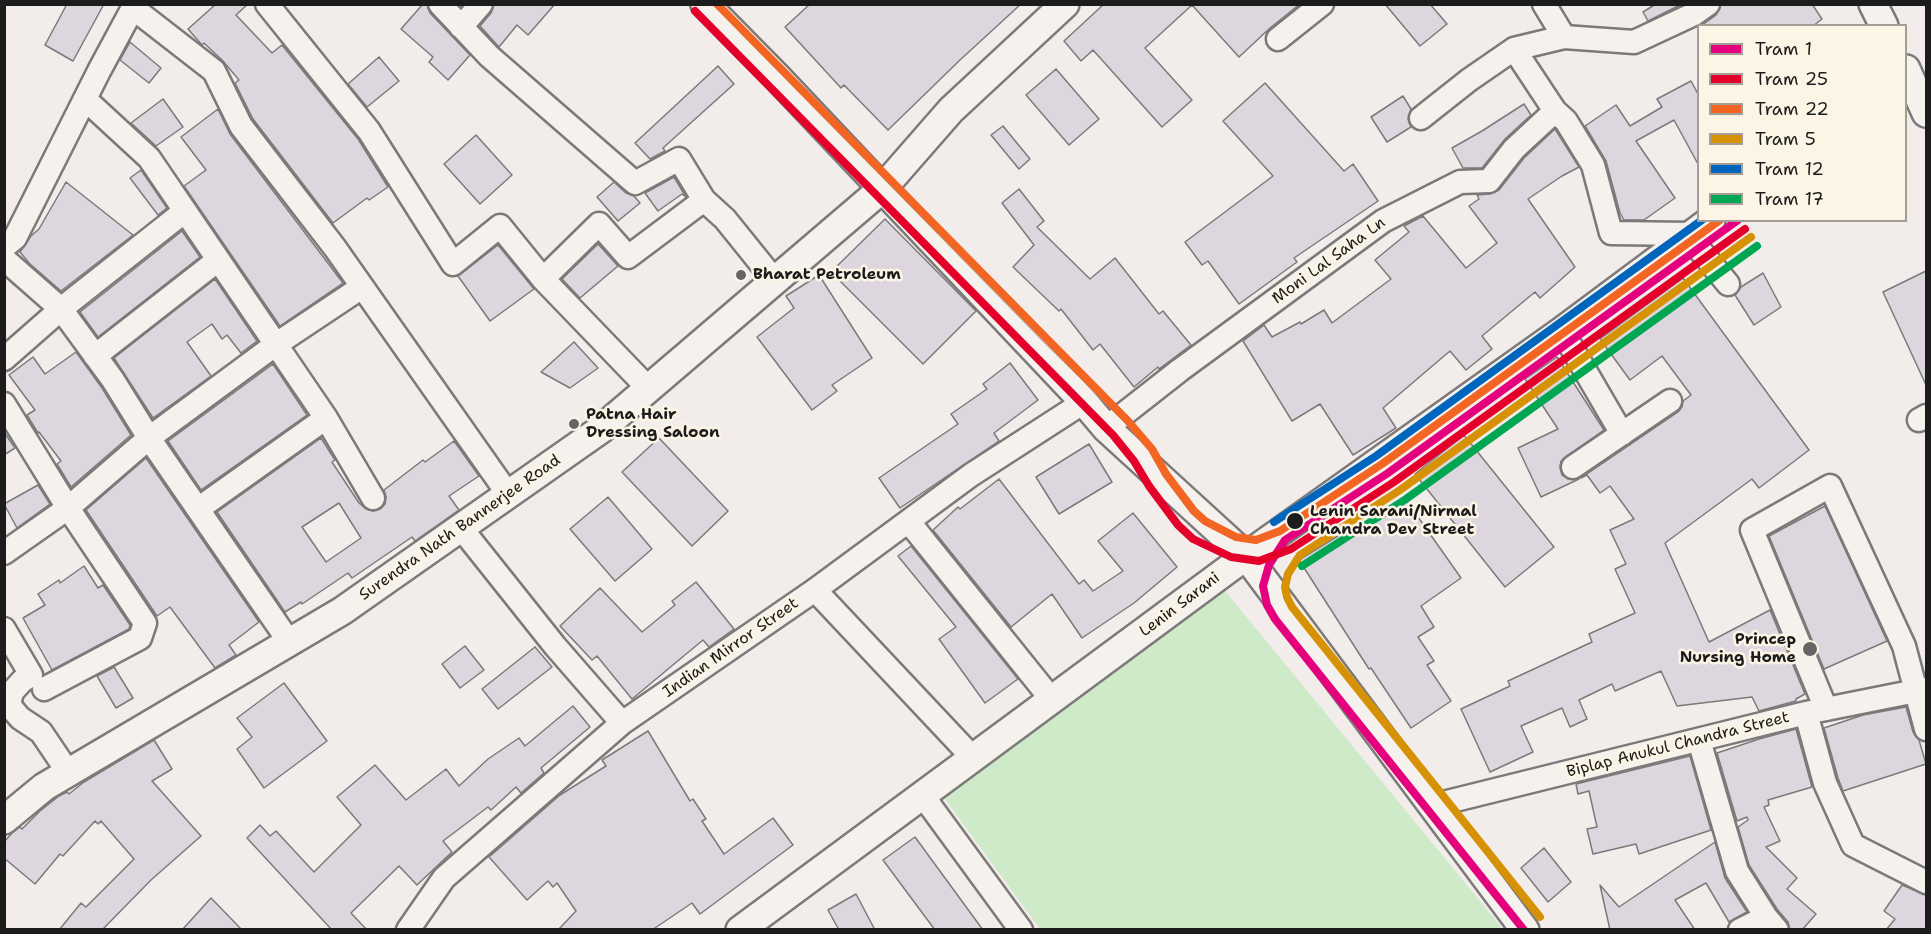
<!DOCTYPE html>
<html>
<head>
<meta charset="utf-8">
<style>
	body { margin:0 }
	#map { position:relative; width:1931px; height:934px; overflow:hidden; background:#f2eceb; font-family:"Shantell Sans",sans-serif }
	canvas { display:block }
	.frame { position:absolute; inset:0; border:6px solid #1c1c1c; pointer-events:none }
	.legend { position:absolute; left:1697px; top:24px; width:210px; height:198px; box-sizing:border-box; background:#fcf5e5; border:2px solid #a29e95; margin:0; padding:8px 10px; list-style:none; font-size:18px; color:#1c1c1c }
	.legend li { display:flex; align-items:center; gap:12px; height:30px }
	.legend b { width:30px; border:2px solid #a29e95 }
</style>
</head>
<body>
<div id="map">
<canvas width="1931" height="934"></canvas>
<div class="frame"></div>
<ul class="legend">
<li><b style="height:8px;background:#e5007d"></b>Tram 1</li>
<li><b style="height:8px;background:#e4002b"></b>Tram 25</li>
<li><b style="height:8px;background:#f26522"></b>Tram 22</li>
<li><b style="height:8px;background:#d69104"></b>Tram 5</li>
<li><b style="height:8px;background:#0065bd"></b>Tram 12</li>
<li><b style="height:8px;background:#00a651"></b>Tram 17</li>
</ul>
</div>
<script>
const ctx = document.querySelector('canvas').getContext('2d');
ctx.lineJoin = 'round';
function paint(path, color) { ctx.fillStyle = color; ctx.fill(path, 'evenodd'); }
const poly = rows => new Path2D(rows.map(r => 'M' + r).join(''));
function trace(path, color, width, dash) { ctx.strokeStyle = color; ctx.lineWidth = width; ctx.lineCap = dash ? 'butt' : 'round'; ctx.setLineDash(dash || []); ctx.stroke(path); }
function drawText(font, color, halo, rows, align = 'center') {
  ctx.font = font + ' "Shantell Sans",sans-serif'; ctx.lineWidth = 5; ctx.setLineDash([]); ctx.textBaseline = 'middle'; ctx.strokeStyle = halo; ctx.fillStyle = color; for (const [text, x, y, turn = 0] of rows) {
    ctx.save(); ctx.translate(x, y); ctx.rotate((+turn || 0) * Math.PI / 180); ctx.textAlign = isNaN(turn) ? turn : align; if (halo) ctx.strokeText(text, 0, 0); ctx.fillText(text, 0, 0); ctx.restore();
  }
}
const green = poly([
	[1221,586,1503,929,1040,929,939,791]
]);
const building = poly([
	[67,4,104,4,73,61,45,45,67,4],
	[216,4,248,4,236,15,272,53,282,45,358,139,388,187,369,200,367,198,333,223,253,119,235,83,239,80,223,61,204,43,202,45,188,29,216,4],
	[423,4,427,4,430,13,470,55,448,80,429,62,433,57,401,29,423,4],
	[494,4,555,4,528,35,517,25,499,47,480,26,491,13,494,4],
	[810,4,1021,4,960,60,888,130,844,85,841,88,785,27,810,4],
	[1104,4,1300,4,1270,28,1239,57,1192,5,1145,48,1192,100,1162,127,1093,50,1081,61,1064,41,1104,4],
	[1385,4,1430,4,1447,24,1420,46,1385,4],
	[1656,4,1682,4,1648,21,1643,12,1656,4],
	[1721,4,1812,4,1822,19,1813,26,1701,26,1716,15,1721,4],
	[130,42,161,68,149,83,120,60,130,42],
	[379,57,399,81,367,107,348,84,379,57],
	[718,66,734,84,663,148,665,151,650,159,635,143,718,66],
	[1056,69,1099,119,1069,145,1026,95,1056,69],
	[1691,81,1698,94,1698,164,1674,120,1636,141,1675,198,1644,220,1624,220,1620,213,1606,161,1585,126,1616,105,1630,126,1662,107,1657,99,1691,81],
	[1265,83,1344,171,1353,164,1378,201,1294,258,1297,262,1239,304,1208,261,1202,265,1185,242,1273,176,1223,121,1265,83],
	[1403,96,1411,109,1408,119,1411,127,1387,142,1371,117,1403,96],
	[163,99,183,127,156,146,131,123,163,99],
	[1524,104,1531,115,1505,139,1482,168,1463,168,1452,148,1482,131,1524,104],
	[218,109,230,134,343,283,280,326,184,186,206,170,181,137,218,109],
	[1003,126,1030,159,1019,169,991,135,1003,126],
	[1555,129,1579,167,1562,176,1528,199,1575,267,1540,298,1535,292,1482,336,1492,349,1466,370,1450,351,1383,408,1396,428,1353,455,1320,404,1292,421,1243,341,1264,325,1272,337,1300,322,1301,324,1324,310,1332,323,1391,279,1375,260,1409,232,1404,226,1423,216,1466,268,1497,243,1469,206,1479,199,1477,195,1490,194,1499,190,1524,158,1555,129],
	[476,135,512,175,480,204,444,164,476,135],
	[141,170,167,208,158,215,130,178,141,170],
	[674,177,686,197,682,194,658,211,645,193,674,177],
	[66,182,133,235,61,291,30,264,20,252,31,236,39,229,66,182],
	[614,182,626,193,634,196,640,203,618,221,597,197,614,182],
	[1019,189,1044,221,1037,227,1090,279,1115,258,1159,314,1163,311,1191,345,1159,369,1158,367,1134,387,1100,344,1093,350,1061,309,1059,311,1013,267,1034,245,1002,203,1019,189],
	[885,219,976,311,923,364,831,272,885,219],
	[182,231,200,257,98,337,80,312,182,231],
	[598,244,618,266,580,298,562,279,598,244],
	[498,245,534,289,490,321,458,276,498,245],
	[1926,271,1926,385,1883,292,1926,271],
	[1763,273,1781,307,1754,325,1735,295,1741,287,1763,273],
	[819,275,872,358,832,385,837,391,812,410,757,337,794,308,786,296,819,275],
	[1683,278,1809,450,1759,488,1752,479,1665,543,1709,642,1770,610,1805,694,1796,699,1796,701,1759,711,1752,697,1677,706,1661,671,1615,691,1612,684,1579,700,1587,719,1570,727,1562,708,1521,726,1533,752,1490,772,1461,709,1510,686,1508,681,1592,642,1589,634,1635,613,1615,569,1626,564,1610,530,1634,519,1610,486,1600,493,1587,475,1581,478,1678,412,1682,407,1683,401,1691,395,1662,356,1630,380,1600,339,1683,278],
	[215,279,257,341,241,353,227,335,222,339,212,324,187,342,211,376,153,418,114,358,215,279],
	[574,342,598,368,570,388,541,372,574,342],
	[76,352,102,388,131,435,71,487,57,464,61,461,39,432,38,433,27,415,35,410,9,375,33,357,45,374,76,352],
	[1557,357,1604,430,1561,461,1560,467,1562,475,1568,479,1579,479,1541,497,1518,448,1558,429,1525,379,1557,357],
	[1010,363,1038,400,994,433,999,441,900,508,879,478,958,424,951,414,987,389,983,384,1010,363],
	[273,364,307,415,201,490,168,441,273,364],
	[4,432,15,448,4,455,4,432],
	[1464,435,1554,547,1505,587,1415,474,1464,435],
	[321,438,335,460,332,462,359,503,366,509,373,511,380,509,385,504,386,497,384,490,423,460,425,462,454,441,479,476,449,496,459,510,415,541,412,537,352,578,348,573,302,604,301,602,285,612,217,512,321,438],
	[339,503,361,538,326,562,302,527,339,503],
	[659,438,728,511,692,546,622,472,659,438],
	[1089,444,1112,482,1059,514,1036,477,1089,444],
	[146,458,259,622,229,645,236,655,215,668,170,607,157,616,86,510,146,458],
	[999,479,1079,584,1084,580,1093,591,1123,571,1098,541,1133,513,1177,567,1134,603,1082,638,1052,594,1011,627,933,530,958,507,960,509,999,479],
	[38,485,50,504,17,528,4,504,38,485],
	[608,497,652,549,615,581,570,529,608,497],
	[1404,497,1461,578,1421,606,1434,627,1418,637,1434,661,1427,665,1451,701,1411,728,1371,668,1369,669,1299,560,1354,526,1356,530,1404,497],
	[1825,506,1887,641,1824,669,1769,536,1825,506],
	[911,546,1018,679,985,703,939,639,956,627,898,556,911,546],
	[84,566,98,588,103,585,130,625,129,629,52,670,23,618,45,605,38,594,59,580,60,583,84,566],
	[696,582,734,629,709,647,703,640,632,699,597,656,592,660,560,626,600,588,642,632,675,605,672,601,696,582],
	[465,646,484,670,460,688,442,664,465,646],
	[535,647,552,667,498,709,482,689,535,647],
	[114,667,133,698,116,708,97,676,114,667],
	[284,683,327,741,264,788,237,749,252,737,237,718,284,683],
	[573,706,590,727,541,768,544,773,521,793,516,787,491,810,488,807,443,841,452,852,417,885,399,866,351,913,367,930,332,930,247,838,260,825,270,836,276,831,314,872,361,825,337,797,375,765,406,800,446,769,459,786,488,759,519,738,525,746,573,706],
	[1906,707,1913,732,1919,740,1926,764,1843,791,1838,778,1824,728,1863,715,1906,707],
	[1796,729,1812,787,1768,800,1769,805,1764,807,1780,841,1766,847,1797,878,1787,889,1816,914,1802,930,1790,930,1788,922,1777,909,1749,865,1738,827,1748,820,1747,817,1737,821,1717,753,1759,739,1796,729],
	[648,731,690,801,693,799,706,819,702,821,724,854,773,818,793,845,700,914,692,903,652,930,558,930,576,911,557,883,553,887,548,881,527,900,489,857,560,795,606,766,602,760,648,731],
	[154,740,172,769,152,781,201,836,151,880,102,930,59,930,81,903,86,907,134,859,101,821,98,824,95,821,63,856,60,854,35,884,4,858,4,842,12,833,20,827,22,829,40,811,59,796,67,792,69,794,84,782,154,740],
	[1690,756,1711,830,1639,854,1636,844,1593,854,1587,829,1597,827,1589,791,1578,794,1576,784,1690,756],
	[915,837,983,930,935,930,883,860,915,837],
	[1715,842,1725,878,1747,912,1729,922,1706,883,1675,900,1695,930,1610,930,1600,885,1619,907,1715,842],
	[1544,848,1571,882,1548,902,1521,868,1544,848],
	[1902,885,1926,895,1926,930,1886,930,1895,919,1884,911,1902,885],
	[856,894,875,930,839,930,828,910,856,894],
	[211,898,242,930,182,930,211,898]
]);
const minor = poly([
	[267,4,369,131,453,264,500,226,543,279,599,224,628,257,704,200],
	[440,4,489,56,635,183,679,159,704,200,725,219,775,281],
	[1544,4,1564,37],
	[133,8,214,71,241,126,335,248,508,494],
	[461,27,481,4],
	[1278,39,1322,4],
	[1514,49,1555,111,1566,121,1593,165,1611,233,1692,234,1699,249,1728,284],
	[85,99,149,158,326,418,373,498],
	[1421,118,1469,80,1514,49,1564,37,1634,42,1694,14,1708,4],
	[4,247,15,238,99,71,135,4],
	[4,259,61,309,113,380,149,438,290,643],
	[543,279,648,388],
	[1562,331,1622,434],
	[95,356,218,260],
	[4,359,61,309,185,211],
	[4,404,68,508,145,623,140,638,44,689],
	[1919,420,1926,416],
	[1106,428,1180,370,1383,221,1460,182,1489,181,1514,149,1555,111],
	[1573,467,1670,401],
	[198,509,326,418],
	[909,522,1052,700],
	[461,528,555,646,622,723],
	[4,553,68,508,149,438,275,345,362,287],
	[815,590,974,759],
	[4,629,31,675,22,681,12,692,9,705,20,718,41,732,68,772],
	[1826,709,1752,530,1830,486,1904,646,1926,729],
	[1806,713,1825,783,1853,845,1926,882],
	[1699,740,1737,871,1766,917,1777,930],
	[923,796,1021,930],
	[1431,806,1806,713,1926,689],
	[408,930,444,878,622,723,815,590,971,475,1084,402],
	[1740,930,1766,917]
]);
const major = poly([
	[705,4,777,77,1084,402,1106,428,1246,556,1525,930],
	[1873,4,1884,26],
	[1906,69,1926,113],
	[4,820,44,787,342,611,600,430,882,189,951,110,1065,4],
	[740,930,1246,556,1562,331,1711,220]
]);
const tram = poly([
	[713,4,1042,340,1126,423,1149,450,1164,476,1191,513,1204,524,1235,540,1259,541,1280,534]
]);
const tram1 = poly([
	[1524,930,1275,619,1267,605,1263,586,1269,565,1285,540,1388,473,1738,220]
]);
const tram2 = poly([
	[695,11,1113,435,1134,461,1149,486,1178,525,1193,539,1231,557,1259,561,1291,549,1394,482,1745,229]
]);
const tram3 = poly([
	[717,4,1128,421,1152,449,1166,474,1194,511,1205,521,1236,537,1256,540,1280,531,1382,464,1720,220]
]);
const tram4 = poly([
	[1540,917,1292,607,1287,597,1285,587,1288,574,1300,555,1400,490,1751,237]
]);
const tram5 = poly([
	[1274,522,1376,456,1702,220]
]);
const tram6 = poly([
	[1302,566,1406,499,1757,246]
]);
const markers = [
	[741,275,6,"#676564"],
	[574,424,6,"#676564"],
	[1295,521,9,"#1c1c1c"],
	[1810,649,8,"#676564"]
];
const streetNames = [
	["Moni Lal Saha Ln",1329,261,-36],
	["Surendra Nath Bannerjee Road",460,528,-35],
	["Lenin Sarani",1180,605,-37],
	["Indian Mirror Street",731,648,-35],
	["Biplap Anukul Chandra Street",1678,745,-14]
];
const poiNames = [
	["Bharat Petroleum",753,275],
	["Patna Hair",586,415],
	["Dressing Saloon",586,433],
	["Princep",1796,640,"right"],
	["Nursing Home",1796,658,"right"]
];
const stopNames = [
	["Lenin Sarani/Nirmal",1310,512],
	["Chandra Dev Street",1310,530]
];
paint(green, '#cfeac8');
paint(building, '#ddd6df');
trace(building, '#7c7a79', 1.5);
trace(minor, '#7c7a79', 27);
trace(major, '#7c7a79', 32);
trace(minor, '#f5f1ec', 22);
trace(major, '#f5f1ec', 27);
trace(tram, '#b6b2b0', 1.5);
trace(tram1, '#e5007d', 8);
trace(tram2, '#e4002b', 8);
trace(tram3, '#f26522', 8);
trace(tram4, '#d69104', 8);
trace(tram5, '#0065bd', 8);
trace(tram6, '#00a651', 8);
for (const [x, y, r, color] of markers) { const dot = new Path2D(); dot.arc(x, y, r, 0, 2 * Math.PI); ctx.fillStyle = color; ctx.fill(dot); trace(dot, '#fcf5e5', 2); }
drawText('16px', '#1c1c1c', '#fcf5e5', streetNames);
drawText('bold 16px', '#1c1c1c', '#fcf5e5', poiNames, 'left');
drawText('bold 16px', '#1c1c1c', '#fcf5e5', stopNames, 'left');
</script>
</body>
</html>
